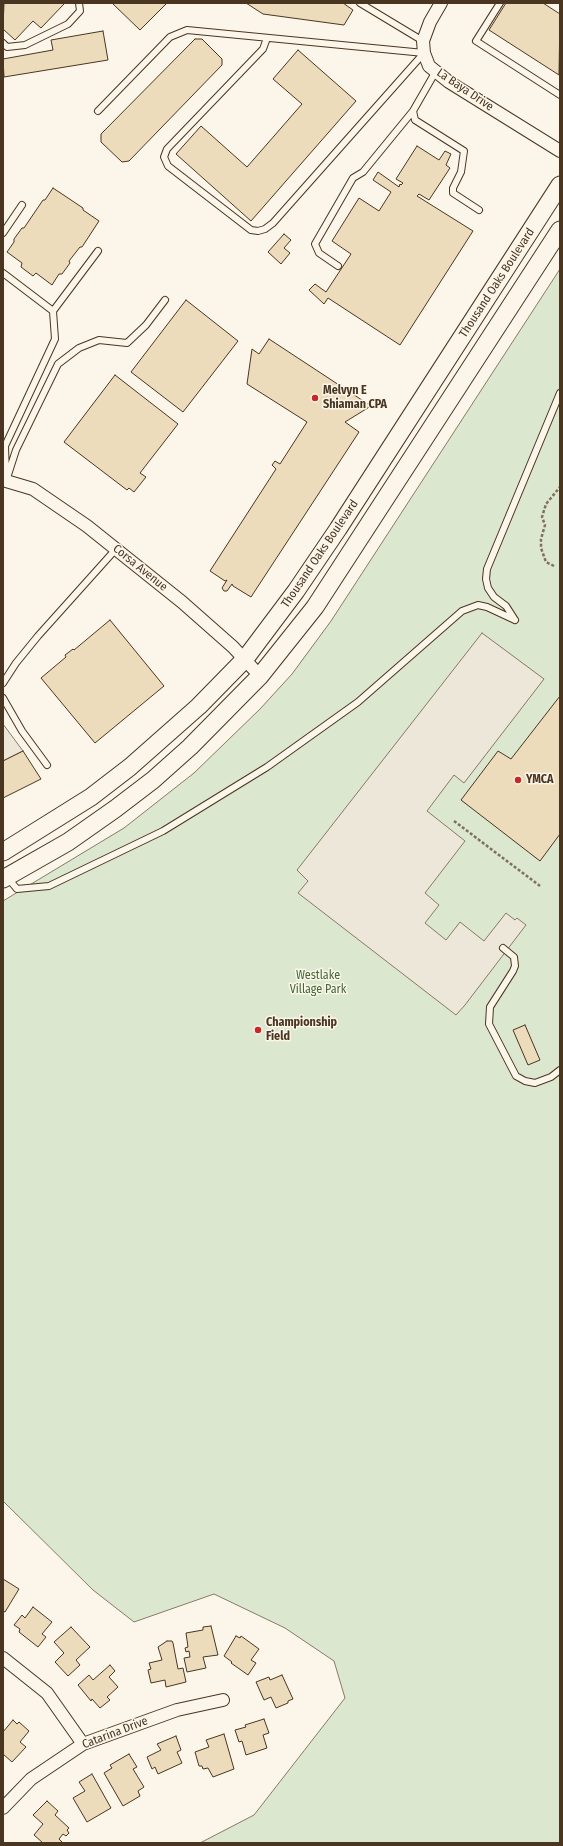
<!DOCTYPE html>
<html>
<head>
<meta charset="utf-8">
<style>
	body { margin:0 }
	#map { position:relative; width:563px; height:1846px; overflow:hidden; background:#fbf6e9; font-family:"Fira Sans Condensed",sans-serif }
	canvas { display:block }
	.frame { position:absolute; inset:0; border:4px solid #4a3520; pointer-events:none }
</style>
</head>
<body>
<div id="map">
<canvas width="563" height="1846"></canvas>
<div class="frame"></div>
</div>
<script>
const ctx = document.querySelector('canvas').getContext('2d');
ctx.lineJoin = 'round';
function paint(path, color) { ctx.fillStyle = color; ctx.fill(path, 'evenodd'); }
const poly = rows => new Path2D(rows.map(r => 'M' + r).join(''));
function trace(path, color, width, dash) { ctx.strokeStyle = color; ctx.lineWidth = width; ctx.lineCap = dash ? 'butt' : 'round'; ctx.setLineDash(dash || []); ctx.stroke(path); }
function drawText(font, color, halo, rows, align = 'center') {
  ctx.font = font + ' "Fira Sans Condensed",sans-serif'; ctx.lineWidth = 3; ctx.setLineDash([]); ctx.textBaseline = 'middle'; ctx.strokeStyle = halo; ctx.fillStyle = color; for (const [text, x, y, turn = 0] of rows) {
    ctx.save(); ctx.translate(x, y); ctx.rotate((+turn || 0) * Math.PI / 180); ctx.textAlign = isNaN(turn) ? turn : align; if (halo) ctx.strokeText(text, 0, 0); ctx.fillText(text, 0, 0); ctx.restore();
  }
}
const green = poly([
	[560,269,560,1843,200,1843,254,1815,345,1698,334,1661,285,1628,214,1594,134,1622,93,1590,3,1501,3,901,124,828,194,773,260,709,292,674,331,621,560,269]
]);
const parking = poly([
	[482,633,544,679,464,783,454,775,427,811,465,841,425,893,439,905,425,923,446,940,460,922,484,941,506,913,515,920,517,918,526,925,465,1005,456,1015,298,893,308,881,297,870,482,633],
	[3,724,23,751,3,761,3,724]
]);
const building = poly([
	[4,3,65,3,41,28,33,21,15,40,3,29,4,3],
	[112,3,167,3,140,30,112,3],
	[246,3,343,3,353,10,344,25,263,14,246,3],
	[506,3,543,3,560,14,559,75,489,30,506,3],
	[103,31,108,60,4,77,3,59,53,50,51,40,103,31],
	[195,39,202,39,222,59,222,65,129,161,122,162,101,142,101,134,195,39],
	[298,50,356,101,251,221,176,154,201,126,247,167,302,104,273,79,298,50],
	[417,146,439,160,445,151,451,154,446,165,450,168,429,200,419,194,417,196,473,231,400,345,328,298,324,304,309,290,315,284,326,292,351,254,332,241,359,198,379,211,391,192,373,180,378,172,399,187,400,184,401,185,403,183,396,179,417,146],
	[53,188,83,208,83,210,99,221,82,247,80,247,69,261,70,263,62,274,59,274,52,285,36,273,33,276,21,267,22,263,7,252,14,242,14,239,22,228,24,228,43,200,45,200,53,188],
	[284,234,291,240,284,248,290,253,281,264,268,252,284,234],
	[186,300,238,341,183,412,131,372,186,300],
	[269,339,371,406,345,422,359,432,251,597,233,586,232,584,227,591,224,591,222,588,227,580,225,581,210,571,276,469,272,465,275,461,280,464,307,422,247,384,252,349,259,354,269,339],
	[115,375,178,424,140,473,146,477,134,492,129,488,127,490,64,442,115,375],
	[110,620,164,686,95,743,41,678,66,657,65,655,73,649,74,650,110,620],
	[560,696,560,834,540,861,461,800,498,751,511,759,560,696],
	[23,751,41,779,3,798,3,761,23,751],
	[525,1025,540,1060,528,1065,513,1030,525,1025],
	[3,1579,19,1589,5,1612,3,1611,3,1579],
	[33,1607,52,1622,42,1634,46,1637,38,1647,19,1632,20,1629,14,1625,22,1615,25,1618,33,1607],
	[211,1626,218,1655,203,1657,206,1668,187,1672,184,1658,190,1657,189,1651,186,1652,185,1648,188,1647,186,1633,203,1630,203,1627,211,1626],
	[71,1627,90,1647,76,1660,80,1665,68,1676,55,1662,64,1653,54,1642,71,1627],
	[236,1636,240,1638,241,1636,259,1649,251,1660,256,1663,248,1675,231,1663,232,1662,224,1656,236,1636],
	[167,1641,172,1641,173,1643,178,1669,183,1668,186,1682,166,1687,165,1680,151,1683,148,1670,151,1669,149,1663,162,1660,158,1647,167,1641],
	[110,1665,115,1671,109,1677,118,1687,107,1697,110,1700,100,1708,92,1699,91,1701,78,1685,89,1675,93,1680,110,1665],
	[282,1675,293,1699,288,1701,288,1703,276,1708,271,1697,264,1700,256,1682,269,1677,270,1680,282,1675],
	[264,1719,269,1733,263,1735,267,1748,246,1755,242,1741,239,1742,235,1730,246,1727,245,1725,264,1719],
	[13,1720,17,1724,19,1722,29,1731,20,1742,26,1747,12,1762,3,1754,3,1732,13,1720],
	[224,1734,234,1769,213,1777,208,1768,203,1769,202,1766,199,1766,195,1752,209,1747,206,1740,224,1734],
	[176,1736,181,1750,177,1752,182,1763,158,1774,155,1767,152,1769,147,1757,161,1750,157,1744,176,1736],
	[129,1754,137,1767,133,1769,144,1787,138,1791,140,1796,123,1806,104,1773,112,1768,110,1765,129,1754],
	[92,1774,111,1808,87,1822,73,1798,85,1791,79,1782,92,1774],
	[47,1801,58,1811,55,1815,69,1828,67,1830,69,1833,66,1836,63,1834,59,1839,63,1843,43,1843,34,1835,43,1824,33,1815,47,1801]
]);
const path = poly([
	[554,566,546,562,541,548,541,539,545,525,542,517,546,504,560,487],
	[454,821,540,886]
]);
const service = poly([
	[360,3,423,41],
	[500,3,476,41,560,95],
	[267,38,263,49,167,149,164,157,168,166,251,230,258,231,265,229,273,223,424,53],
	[3,43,7,47,25,45,68,24,80,11,79,3],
	[436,71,413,111,415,120,464,151,461,172,453,188,453,193,479,210],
	[98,111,170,37,187,30,424,53],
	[3,233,22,205],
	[338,266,319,253,315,244,353,178,363,172,413,111],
	[3,273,53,311],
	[6,475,5,446,55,339,53,311,98,251],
	[6,481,16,450,58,364,79,348,99,340,127,343,146,325,165,300],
	[515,620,506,606,494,597,488,588,486,579,487,569,560,393],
	[3,683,16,663,38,636,116,549],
	[3,698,22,731,47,765],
	[7,877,17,889,49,886,163,831,267,767,358,702,462,611,478,605,487,607,515,620],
	[503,948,514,957,515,966,513,971,490,1007,489,1024,516,1076,525,1081,535,1083,551,1077,560,1070]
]);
const minor = poly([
	[441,3,430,22,423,41,424,53,429,66,449,82,560,151],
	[6,481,33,489,87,526,182,602,233,647,260,676],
	[3,1658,47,1693,83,1744],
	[3,1808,31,1779,83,1744,177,1710,223,1700]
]);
const secondary = poly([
	[3,852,91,797,130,767,199,706,245,659,296,591,338,529,560,185],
	[3,879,68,842,115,809,153,780,190,747,260,676,315,607,560,230]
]);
const markers = [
	[315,398,4,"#c62828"],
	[518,780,4,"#c62828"],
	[258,1030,4,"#c62828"]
];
const streetNames = [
	["La Baya Drive",465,90,34],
	["Thousand Oaks Boulevard",497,283,-57],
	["Thousand Oaks Boulevard",320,554,-56],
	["Corsa Avenue",140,568,39],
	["Catarina Drive",115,1733,-21]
];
const poiNames = [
	["Melvyn E",323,391],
	["Shiaman CPA",323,405],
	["YMCA",526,780],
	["Championship",266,1023],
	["Field",266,1037]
];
const parkNames = [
	["Westlake",318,976],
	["Village Park",318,990]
];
paint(green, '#dce7d0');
trace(green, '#887966', 1);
paint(parking, '#ede7d9');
trace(parking, '#887966', 1);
paint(building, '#ecdcbc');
trace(building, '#4a3520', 1);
trace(service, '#4a3520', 8);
trace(minor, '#4a3520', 14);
trace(secondary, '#4a3520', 19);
trace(path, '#7f6f5c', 2.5, [3, 2]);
trace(service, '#fbf6e9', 6);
trace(minor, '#fbf6e9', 12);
trace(secondary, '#fbf6e9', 17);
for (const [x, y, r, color] of markers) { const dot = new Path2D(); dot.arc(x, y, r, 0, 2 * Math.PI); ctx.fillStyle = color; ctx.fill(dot); trace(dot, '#fbf6e9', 1.5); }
drawText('12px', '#4a3520', '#fbf6e9', streetNames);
drawText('bold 12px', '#4a3520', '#fbf6e9', poiNames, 'left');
drawText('12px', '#436837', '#fbf6e9', parkNames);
</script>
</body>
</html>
